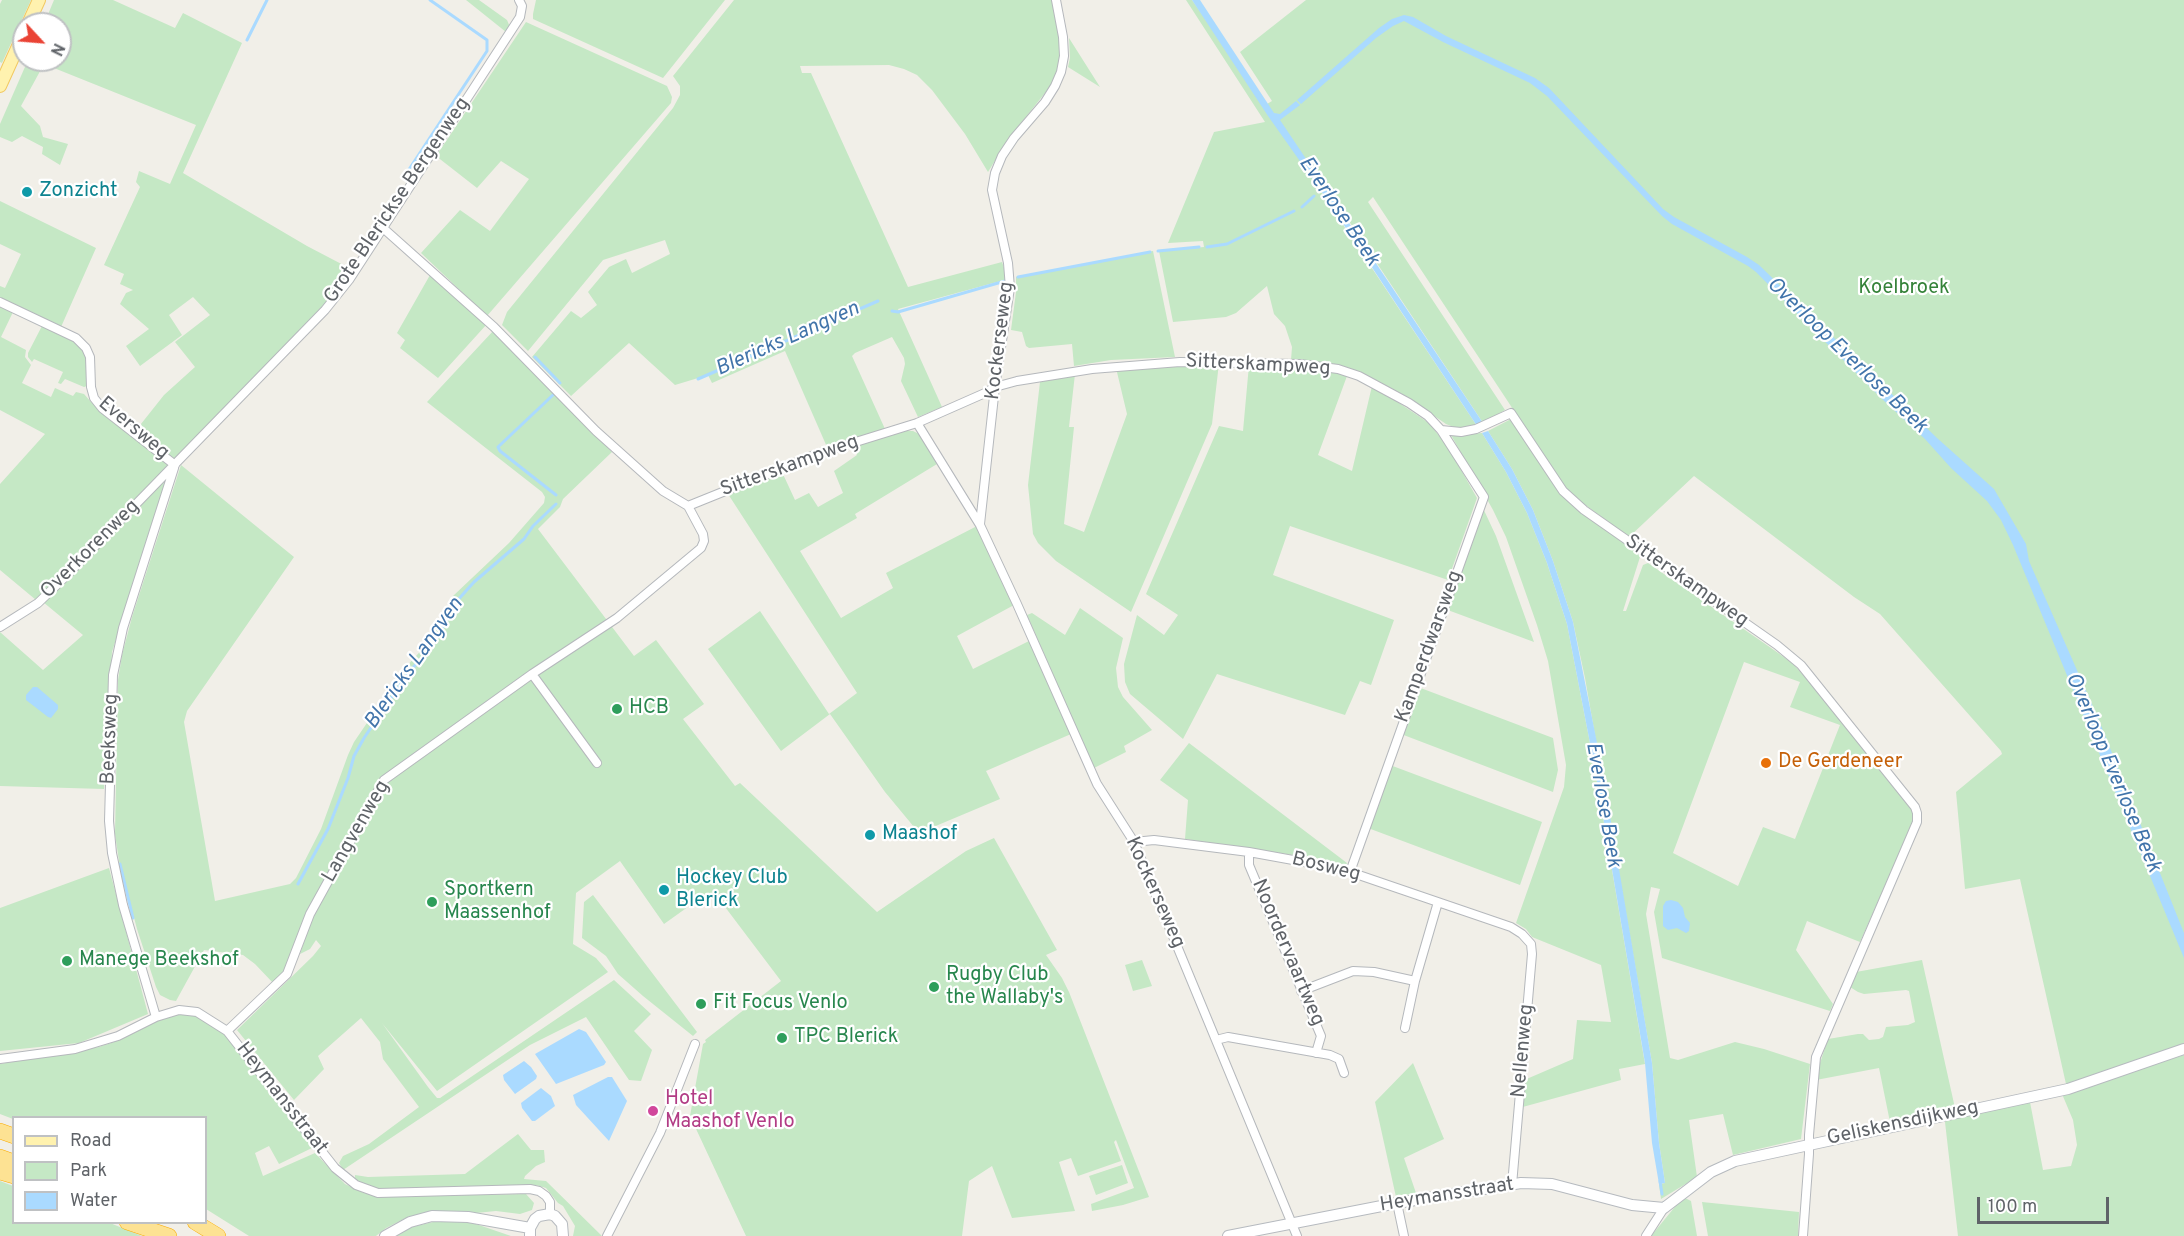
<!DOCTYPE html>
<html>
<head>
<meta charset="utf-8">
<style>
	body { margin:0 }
	#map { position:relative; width:2184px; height:1236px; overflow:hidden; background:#f1efe8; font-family:Overpass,sans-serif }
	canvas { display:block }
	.legend { position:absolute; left:12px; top:1116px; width:195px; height:108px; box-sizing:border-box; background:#fff; border:2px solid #bfc1c3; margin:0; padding:8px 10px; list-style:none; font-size:18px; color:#5f6368 }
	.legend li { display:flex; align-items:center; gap:12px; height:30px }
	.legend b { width:30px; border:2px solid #bfc1c3 }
	.north { position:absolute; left:12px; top:12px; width:60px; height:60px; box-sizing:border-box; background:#fff; border:2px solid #bfc1c3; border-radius:50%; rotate:116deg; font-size:16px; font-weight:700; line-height:24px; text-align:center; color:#5f6368 }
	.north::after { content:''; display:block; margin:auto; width:21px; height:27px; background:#ea4335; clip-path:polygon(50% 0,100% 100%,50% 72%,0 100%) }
	.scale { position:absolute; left:1977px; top:1197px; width:132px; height:27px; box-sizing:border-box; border:3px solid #5f6368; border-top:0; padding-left:8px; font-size:18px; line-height:21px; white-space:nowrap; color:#5f6368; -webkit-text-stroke:4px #fff; paint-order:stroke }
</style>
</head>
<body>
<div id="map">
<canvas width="2184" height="1236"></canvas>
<ul class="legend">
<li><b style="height:8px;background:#fff2af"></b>Road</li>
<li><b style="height:16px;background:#c5e8c5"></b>Park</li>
<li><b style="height:16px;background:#aadaff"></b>Water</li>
</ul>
<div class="north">N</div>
<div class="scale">100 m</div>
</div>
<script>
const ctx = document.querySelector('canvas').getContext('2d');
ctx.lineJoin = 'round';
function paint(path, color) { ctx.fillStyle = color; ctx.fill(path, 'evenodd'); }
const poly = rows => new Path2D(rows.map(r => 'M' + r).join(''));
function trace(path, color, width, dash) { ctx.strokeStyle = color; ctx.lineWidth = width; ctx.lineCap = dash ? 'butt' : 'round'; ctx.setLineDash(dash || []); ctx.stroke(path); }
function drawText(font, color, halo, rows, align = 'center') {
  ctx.font = font + ' Overpass,sans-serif'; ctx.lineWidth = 4.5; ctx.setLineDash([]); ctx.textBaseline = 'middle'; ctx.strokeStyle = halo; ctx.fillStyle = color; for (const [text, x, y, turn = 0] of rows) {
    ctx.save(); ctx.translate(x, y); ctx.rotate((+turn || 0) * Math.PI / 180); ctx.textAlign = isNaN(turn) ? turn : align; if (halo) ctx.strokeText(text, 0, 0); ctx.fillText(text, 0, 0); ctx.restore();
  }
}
const green = poly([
	[2,0,31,0,2,63,0,62,0,4],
	[54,0,113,0,175,28,183,13,242,43,183,173,307,246,351,269,331,297,175,460,137,429,164,395,195,367,175,342,210,315,193,297,169,315,182,335,140,366,126,346,149,329,120,304,126,293,133,290,120,284,124,274,104,265,140,187,136,182,139,171,170,184,196,125,44,64,21,106,40,126,43,137,68,144,60,165,42,154,43,147,22,136,12,142,0,137,0,124,28,60,60,60,60,24,44,24],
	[466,0,479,0,507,20,510,27,506,32],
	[536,0,725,0,663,78,533,19,533,14],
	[734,0,1053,0,1061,46,1059,69,1053,83,1009,138,988,172,965,134,932,90,917,75,904,69,889,65,800,66,802,73,811,73,908,287,1002,262,1008,279,898,309,942,407,918,417,901,381,905,364,904,358,892,337,855,353,852,356,885,429,827,447,785,351,712,383,708,375,675,385,629,343,571,396,532,357,571,311,581,318,597,305,588,292,609,267,626,259,632,273,670,254,665,240,603,260,528,351,502,325,507,312,673,108,680,95,680,86,673,76],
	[1186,0,1192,0,1272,111,1267,104,1272,101,1240,52,1306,0,2184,0,2184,1044,2066,1084,2020,879,1965,889,1956,792,2002,754,2001,751,1880,614,1854,597,1694,476,1629,537,1573,496,1563,485,1373,197,1368,202,1505,410,1483,423,1307,158,1300,160,1477,426,1456,428,1446,424,1402,394,1350,369,1331,363,1291,360,1292,347,1285,326,1274,314,1267,286,1236,313,1226,317,1173,322,1159,251,1204,247,1203,241,1168,243,1214,132,1265,122],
	[526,22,667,86,672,97,671,103,487,316,421,253,460,210,490,231,529,179,501,161,477,188,436,156],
	[1069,38,1100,87,1068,67,1070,58],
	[0,201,96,248,61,327,0,299,0,286,5,288,21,254,0,244],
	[1153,251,1175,357,1111,360,1074,366,1072,344,1029,348,1026,346,1022,332,1011,330,1016,292,1016,277],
	[430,275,487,324,438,378,400,348,405,340,397,333],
	[0,305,13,312,1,337,26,350,25,357,31,365,22,383,51,397,55,388,73,396,76,392,84,394,92,403,170,465,66,573,36,600,0,570,0,484,45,434,0,410],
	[43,324,79,344,85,355,88,372,87,386,84,387,65,379,61,384,58,383,63,372,34,359,32,362,28,357,28,353],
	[494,330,612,452,563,499,560,507,538,529,634,656,656,640,704,704,683,719,735,786,740,783,877,912,966,851,994,838,1057,950,1046,955,1062,978,1069,992,1149,1197,1123,1205,1092,1211,1091,1204,1134,1188,1116,1140,1114,1142,1121,1161,1078,1176,1071,1158,1059,1162,1075,1211,1012,1218,992,1166,969,1181,962,1236,746,1236,690,1116,703,1044,706,1042,705,1040,781,981,716,895,710,899,706,894,664,924,620,861,576,893,573,944,596,958,608,972,437,1091,382,1023,428,1087,437,1098,440,1098,614,980,651,1014,634,1031,652,1050,641,1081,629,1080,586,1017,530,1045,343,1170,339,1163,343,1156,369,1144,419,1107,383,1059,380,1042,361,1018,318,1056,324,1069,294,1100,237,1030,313,956,321,946,316,940,310,949,300,954,308,930,287,967,274,984,255,964,243,955,204,950,176,1001,170,1000,160,995,156,987,137,929,119,861,115,834,118,680,122,655,132,617,181,465,294,557,187,711,184,722,215,901,290,884,296,878,321,829,348,755,354,742,403,670,429,642,453,596,509,543,544,503,545,497,542,492,427,402],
	[1219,363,1212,424,1131,612,1056,561,1038,543,1033,534,1028,485,1040,382,1075,374,1069,427,1074,427,1064,524,1084,532,1127,414,1116,368],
	[1249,365,1332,372,1347,376,1318,455,1352,471,1372,386,1396,401,1429,423,1448,447,1477,498,1448,580,1290,526,1273,575,1394,620,1371,685,1360,681,1345,715,1217,674,1183,739,1130,694,1125,682,1124,664,1137,615,1164,635,1178,615,1146,594,1219,426,1243,431],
	[1511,419,1564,498,1583,513,1637,550,1640,557,1623,611,1626,611,1643,565,1648,563,1774,650,1792,663,1809,681,1914,813,1911,827,1860,942,1807,921,1796,950,1833,1004,1830,1011,1662,958,1654,912,1660,889,1651,887,1646,914,1670,1058,1678,1060,1735,1042,1764,1049,1810,1064,1801,1139,1733,1155,1723,1114,1689,1120,1697,1177,1661,1199,1659,1184,1665,1183,1659,1143,1652,1063,1585,678,1573,622,1553,561,1533,510,1512,469,1488,431],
	[1744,662,1800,682,1790,707,1840,725,1795,839,1763,827,1738,886,1673,853],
	[902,431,913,431,919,434,937,464,855,514,857,518,800,551,841,618,893,588,886,573,977,526,1014,605,957,636,973,669,1031,640,1071,734,986,771,1000,799,919,833,885,792,830,714,781,751,708,649,760,611,829,714,857,693,728,494,782,472,795,500,809,493,818,507,843,493,834,471,857,455,853,446],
	[1482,433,1506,472,1527,513,1547,563,1567,624,1594,764,1645,1064,1619,1069,1621,1080,1519,1108,1522,1081,1573,1059,1577,1020,1611,1022,1601,965,1532,937,1526,929,1516,923,1564,787,1566,765,1548,661,1537,625,1506,537,1493,510,1451,435],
	[166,482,112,652,104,789,0,786,0,632,43,670,83,635,43,602,161,484],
	[1482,506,1496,536,1534,642,1445,609],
	[1080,608,1123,638,1116,668,1118,687,1123,697,1152,730,1124,746,1126,752,1094,768,1027,615,1032,613,1065,635],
	[1418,687,1553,738,1558,770,1553,792,1401,734],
	[1189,743,1347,863,1346,865,1320,859,1185,839,1188,800,1160,780],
	[1390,765,1542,822,1520,885,1368,828],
	[109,868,148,1014,79,1043,0,1051,0,908],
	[593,895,697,1032,693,1036,643,996,618,974,606,956,582,938,584,902],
	[1142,960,1152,986,1133,991,1125,965],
	[1922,960,1955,1108,1890,1122,1879,1068,1816,1080,1816,1075,1828,1039,1858,1034,1863,1034,1869,1040,1879,1039,1883,1037,1886,1027,1908,1025,1915,1022,1909,991,1906,990,1864,994,1858,992,1850,987,1856,972],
	[179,1014,190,1014,214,1024,225,1032,314,1147,279,1164,269,1146,255,1153,263,1176,315,1153,345,1184,364,1193,376,1195,413,1196,526,1194,534,1203,532,1210,520,1214,496,1211,476,1213,431,1211,408,1217,386,1228,376,1236,249,1236,206,1209,206,1118,14,1118,13,1119,0,1114,0,1064,99,1047,114,1042,164,1017],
	[2184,1055,2184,1236,1958,1236,1945,1122,1947,1120,2030,1102,2043,1170,2071,1166,2077,1145,2073,1120,2062,1094],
	[1413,1063,1444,1139,1404,1158,1416,1193,1396,1197,1375,1102],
	[518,1134,531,1150,544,1150,545,1162,536,1166,525,1176,524,1179,546,1181,602,1236,573,1236,575,1226,563,1206,558,1203,546,1188,536,1185,388,1189,376,1189,355,1180,355,1175,368,1177,465,1174],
	[1122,1165,1128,1183,1096,1195,1089,1176],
	[0,1181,13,1186,14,1222,110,1223,142,1236,0,1236],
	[1683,1197,1691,1201,1697,1236,1651,1236],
	[1702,1202,1799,1212,1798,1236,1708,1236],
	[454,1221,473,1223,511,1236,394,1236,412,1227,433,1222]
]);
const water = poly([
	[1192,0,1200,0,1274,113,1280,114,1296,101,1300,105,1280,120,1483,423,1477,426,1326,198,1268,116],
	[1404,15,1413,17,1446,36,1535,78,1549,88,1663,209,1674,217,1747,257,1759,265,1937,438,1994,489,2026,544,2029,561,2098,718,2184,933,2184,958,2013,545,2001,520,1987,501,1951,468,1925,439,1881,398,1756,272,1748,266,1672,224,1662,216,1547,96,1530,83,1443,42,1404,21,1393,26,1376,38,1301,104,1297,100,1379,28,1392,19],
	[1488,431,1512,469,1533,510,1553,561,1573,622,1601,763,1652,1063,1659,1143,1665,1183,1659,1184,1652,1143,1645,1063,1594,764,1567,624,1547,563,1527,513,1506,472,1482,433],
	[33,687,37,687,58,705,58,709,51,718,48,717,26,700,26,695],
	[1671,900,1678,902,1683,908,1685,917,1690,923,1689,931,1686,933,1677,928,1668,930,1663,926,1663,906,1666,901],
	[579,1029,586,1032,606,1062,604,1065,556,1084,535,1054],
	[524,1061,531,1067,537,1076,536,1079,515,1094,504,1080,503,1075],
	[608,1077,612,1077,627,1101,609,1141,576,1105,573,1095],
	[541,1088,551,1096,555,1106,535,1121,532,1121,522,1108,521,1103]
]);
const stream = poly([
	[247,40,267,0],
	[406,174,487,51,487,40,430,0],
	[1302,207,1314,196],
	[1207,247,1227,244,1294,211],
	[1158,251,1199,247],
	[1018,277,1150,252],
	[892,311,898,312,1005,281],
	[535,357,560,383],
	[698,379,878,301],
	[554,394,498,447,500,451,556,495],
	[120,864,133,918],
	[298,884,328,829,348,778,354,756,364,738,408,673,432,647,456,602,474,582,524,539,533,526,556,504],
	[1660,1181,1662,1194]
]);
const street = poly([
	[383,228,494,327,596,431,663,491,688,506],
	[0,302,76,338,86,348,90,357,91,387,94,398,102,408,175,465],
	[917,423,980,525,1017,604,1097,784,1134,842,1297,1236],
	[1441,430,1461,432,1476,429,1511,413,1563,491,1584,510,1777,645,1801,665,1915,807,1917,813,1917,822,1816,1057,1809,1135,1809,1154,1803,1236],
	[688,506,817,454,917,423,985,393,995,387,1017,381,1092,369,1180,362,1300,364,1338,369,1359,376,1409,403,1428,416,1441,430,1484,497,1350,872],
	[980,524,995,387,1010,288,1008,263,992,190,995,173,1002,156,1014,138,1045,102,1055,86,1061,72,1064,56,1063,37,1056,0],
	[0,627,38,603,67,575,325,310,349,280,520,17,522,6,519,0],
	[532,674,597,763],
	[1134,842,1154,840,1249,852,1326,866,1350,872,1511,927,1522,934,1531,944,1532,954,1512,1185],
	[1249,852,1249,865,1321,1036,1316,1053],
	[1301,991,1353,971,1374,972,1415,981],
	[156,1017,123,905,112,853,109,821,113,675,123,628,174,468],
	[1405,1028,1415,981,1438,902],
	[227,1031,287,974,310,914,384,780,532,674,617,618,701,548,704,541,703,534,688,506],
	[1216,1040,1228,1037,1330,1055,1339,1059,1344,1073],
	[0,1059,75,1049,118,1036,156,1017,179,1010,197,1012,227,1031,335,1168,356,1185,378,1193,530,1189,539,1191,546,1196,550,1202,550,1214],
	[1397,1203,1404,1236],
	[607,1236,660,1133,695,1044],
	[1646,1236,1664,1208]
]);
const secondary = poly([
	[385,1236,410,1222,432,1216,468,1217,530,1228],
	[530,1236,530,1228,535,1219,539,1216,550,1214,555,1216,562,1224,563,1236],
	[1228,1236,1397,1203,1521,1183,1552,1184,1632,1205,1664,1208,1711,1172,1735,1161,2068,1089,2184,1049]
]);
const primary = poly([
	[28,24,39,0],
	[0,86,24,33]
]);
const highway = poly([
	[0,1131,14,1136],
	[0,1157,14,1162],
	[0,1172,14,1176],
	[127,1222,169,1236],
	[195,1222,218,1236]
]);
const markers = [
	[27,192,6,"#0f9aa8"],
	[617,709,6,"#2e9e5b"],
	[1766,763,6,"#e8710a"],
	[870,835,6,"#0f9aa8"],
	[664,890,6,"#0f9aa8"],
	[432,902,6,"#2e9e5b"],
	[67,961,6,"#2e9e5b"],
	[934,987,6,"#2e9e5b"],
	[701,1004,6,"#2e9e5b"],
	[782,1038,6,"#2e9e5b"],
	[653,1111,6,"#d1479c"]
];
const cultureNames = [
	["Zonzicht",39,192],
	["Maashof",882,835],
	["Hockey Club",676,879],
	["Blerick",676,902]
];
const streetNames = [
	["Grote Blerickse Bergenweg",398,201,-56],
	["Kockerseweg",1001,341,-83],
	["Sitterskampweg",1258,366,3],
	["Eversweg",133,429,40],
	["Sitterskampweg",790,467,-20],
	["Overkorenweg",91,550,-45],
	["Sitterskampweg",1686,582,35],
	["Kamperdwarsweg",1430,647,-70],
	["Beeksweg",111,739,-88],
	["Langvenweg",357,832,-60],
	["Bosweg",1326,868,14],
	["Kockerseweg",1154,893,66],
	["Noordervaartweg",1287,953,67],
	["Nellenweg",1524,1051,-85],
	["Heymansstraat",281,1099,52],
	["Geliskensdijkweg",1903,1124,-12],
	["Heymansstraat",1447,1196,-9]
];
const parkNames = [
	["Koelbroek",1904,289]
];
const leisureNames = [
	["HCB",629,709],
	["Sportkern",444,891],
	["Maassenhof",444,914],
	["Manege Beekshof",79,961],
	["Rugby Club",946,976],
	["the Wallaby's",946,999],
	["Fit Focus Venlo",713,1004],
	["TPC Blerick",794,1038]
];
const foodNames = [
	["De Gerdeneer",1778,763]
];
const hotelNames = [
	["Hotel",665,1100],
	["Maashof Venlo",665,1123]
];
const waterNames = [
	["Everlose Beek",1338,212,56],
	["Blericks Langven",788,340,-24],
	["Overloop Everlose Beek",1846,356,44],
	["Blericks Langven",415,664,-55],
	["Overloop Everlose Beek",2112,773,67],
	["Everlose Beek",1602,805,80]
];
paint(green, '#c5e8c5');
paint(water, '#aadaff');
trace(stream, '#aadaff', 3);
trace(street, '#b5b8bc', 10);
trace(secondary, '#b6babf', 12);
trace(primary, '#f2c960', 14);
trace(highway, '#f9ab00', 16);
trace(street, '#fff', 8);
trace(secondary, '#fff', 10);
trace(primary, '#fff2af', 12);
trace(highway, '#fde293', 15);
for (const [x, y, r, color] of markers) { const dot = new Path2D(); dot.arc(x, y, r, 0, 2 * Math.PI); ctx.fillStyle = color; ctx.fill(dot); trace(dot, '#fff', 2); }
drawText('20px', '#0d838f', '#fff', cultureNames, 'left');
drawText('20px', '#5f6368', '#fff', streetNames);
drawText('20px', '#348238', '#fff', parkNames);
drawText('20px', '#27864d', '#fff', leisureNames, 'left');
drawText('20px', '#c56008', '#fff', foodNames, 'left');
drawText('20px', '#b23c85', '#fff', hotelNames, 'left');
drawText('italic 21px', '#4174aa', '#fff', waterNames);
</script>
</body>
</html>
